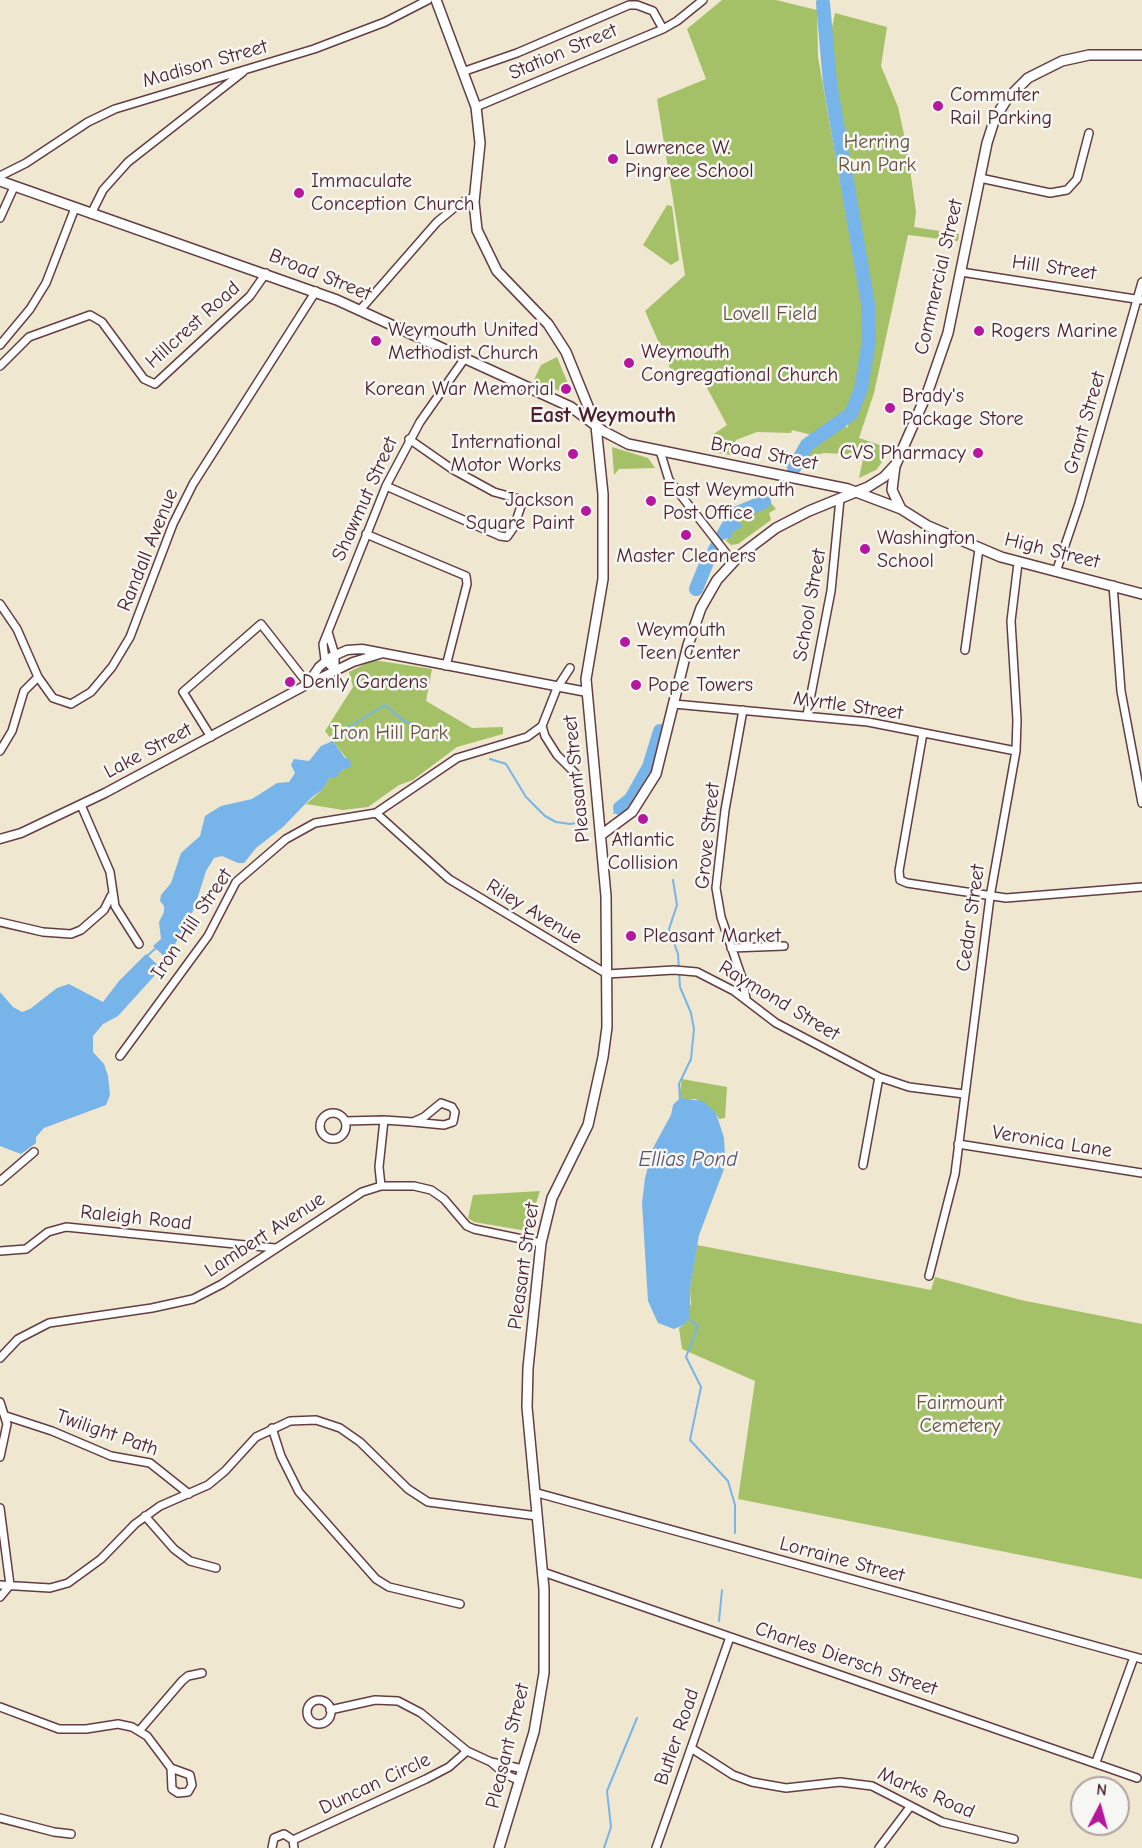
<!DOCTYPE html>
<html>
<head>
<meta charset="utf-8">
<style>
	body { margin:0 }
	#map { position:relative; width:1142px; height:1848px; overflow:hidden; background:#efe7cf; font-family:"Comic Neue",sans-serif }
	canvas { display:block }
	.north { position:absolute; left:1070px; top:1776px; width:60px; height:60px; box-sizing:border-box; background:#f6f6f2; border:2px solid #b1a0a2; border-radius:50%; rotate:6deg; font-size:16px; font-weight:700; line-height:24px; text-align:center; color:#4a1f2b }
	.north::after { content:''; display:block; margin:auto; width:21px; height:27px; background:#b5179e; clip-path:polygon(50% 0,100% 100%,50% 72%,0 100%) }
</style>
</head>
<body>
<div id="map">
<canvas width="1142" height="1848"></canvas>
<div class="north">N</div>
</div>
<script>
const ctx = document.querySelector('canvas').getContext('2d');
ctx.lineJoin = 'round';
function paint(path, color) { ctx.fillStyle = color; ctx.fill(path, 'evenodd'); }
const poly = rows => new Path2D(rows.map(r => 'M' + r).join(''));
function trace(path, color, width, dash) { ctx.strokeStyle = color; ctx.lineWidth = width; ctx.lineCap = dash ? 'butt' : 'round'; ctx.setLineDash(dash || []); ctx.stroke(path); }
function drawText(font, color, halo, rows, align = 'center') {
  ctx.font = font + ' "Comic Neue",sans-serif'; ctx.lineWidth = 5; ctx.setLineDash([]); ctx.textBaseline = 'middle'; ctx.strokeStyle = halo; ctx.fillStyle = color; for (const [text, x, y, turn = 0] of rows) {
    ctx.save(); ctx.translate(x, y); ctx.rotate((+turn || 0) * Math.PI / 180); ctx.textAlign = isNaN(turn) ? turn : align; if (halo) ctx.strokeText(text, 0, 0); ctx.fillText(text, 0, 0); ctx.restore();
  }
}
const green = poly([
	[722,0,776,0,817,10,818,57,867,335,856,399,844,419,812,435,792,430,791,433,757,432,736,440,731,455,710,452,712,435,727,425,699,373,677,384,645,311,685,275,657,99,706,79,687,29],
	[835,13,887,27,881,66,898,107,907,148,916,212,914,227,959,234,958,241,908,235,874,393,859,438,892,449,876,470,859,478,864,455,824,453,802,458,807,448,843,424,847,428,863,391,875,325,830,56,829,42],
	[667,205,672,206,679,260,671,265,643,245],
	[557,357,571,391,569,395,534,380,541,365],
	[612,447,648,458,655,468,619,469,614,475],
	[771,503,776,509,769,513,771,520,738,544,731,545,724,539,727,540,737,516],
	[373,660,432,669,426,701,472,728,503,727,503,734,457,747,413,780,399,785,368,807,343,810,306,804,322,790,330,777,346,768,347,759,325,731,353,687,349,672],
	[682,1079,727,1087,725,1118,719,1119,716,1113,696,1099,679,1099],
	[540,1191,527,1231,474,1222,468,1218,473,1195],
	[697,1245,931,1290,935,1277,1021,1300,1142,1324,1142,1579,738,1499,755,1381,682,1349,679,1328,684,1325,691,1304,690,1289]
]);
const water = poly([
	[733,513,743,527,731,532,731,538,724,539,710,566,701,574,708,548,722,523],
	[333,741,345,758,350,759,351,767,342,770,336,777,330,777,322,790,312,797,283,827,256,848,244,863,238,863,222,856,214,858,206,871,194,909,167,959,153,946,161,939,159,922,164,912,164,906,160,901,161,895,171,883,181,853,200,836,205,816,221,806,252,799,277,783,289,782,295,773,291,765,294,759,309,761,321,746],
	[146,954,160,967,156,974,118,1016,103,1024,93,1036,93,1052,104,1064,108,1076,110,1095,106,1105,44,1128,36,1137,36,1143,21,1154,0,1146,0,992,13,1007,22,1012,30,1009,57,988,69,984,103,1002,119,981],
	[680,1098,703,1101,716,1113,724,1138,725,1155,724,1169,699,1235,690,1289,690,1315,684,1325,674,1329,658,1323,648,1301,642,1203,645,1178,653,1148,671,1115,673,1105]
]);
const stream = poly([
	[330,744,337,734,385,705,404,721,416,725,437,740],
	[490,759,506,764,526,797,545,816,556,822,570,824,587,821],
	[614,813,620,808,621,811],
	[673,880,677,905,669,929,678,954,680,987,691,1013,694,1029,691,1059,679,1084,680,1099],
	[147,956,156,948],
	[687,1318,698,1326,686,1357,701,1387,690,1440,728,1481,735,1505,735,1533],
	[719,1621,722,1590],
	[604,1848,611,1827,607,1791,637,1718]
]);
const river = poly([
	[794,468,807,445,851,414,861,389,869,340,868,304,830,83,823,3],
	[727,529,735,514,764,502],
	[696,589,709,557],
	[620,808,631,799,649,767,660,731]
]);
const minor = poly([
	[465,71,517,53,629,5,637,5,653,11,663,29,677,21,703,0],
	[476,107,663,29],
	[0,176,26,163,88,122,115,109,314,49,385,22,428,0],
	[980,178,1050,193,1067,190,1077,179,1089,133],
	[91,214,103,190,128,162,243,72],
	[0,218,14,187],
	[961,272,1142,300],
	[360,310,437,222,460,203,474,197],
	[0,345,30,309,46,283,75,208],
	[0,366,29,337,90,315,102,322,144,379,155,384,250,296,266,273],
	[660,451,669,480,733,562],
	[386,486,500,536,507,537,514,527,523,500,494,492,452,469,409,439],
	[366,534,466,576,467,584,446,666],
	[1056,572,1079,504,1142,282],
	[1113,585,1121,691,1142,803],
	[0,604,17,629,38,677,53,698,71,704,91,692,112,667,130,637,173,524,193,484,316,291],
	[328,632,335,655,335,671],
	[965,650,979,549],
	[570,668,557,688,542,726,545,736,557,755,575,773],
	[335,671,325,660,323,644,386,486,420,422,465,358],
	[674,704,868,722,1016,751],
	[743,710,725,810,716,888,721,917,743,981,746,999],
	[807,715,831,591,840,499],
	[923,733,899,871,900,880,907,883,1006,898,1142,887],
	[211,737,183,692,261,624,308,684],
	[0,751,12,731,24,691,38,677],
	[81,805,110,872,115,906,139,944],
	[376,813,449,879,607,974,674,970,697,972,734,991,776,1023,879,1077,909,1087,964,1094],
	[0,922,43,932,71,934,81,930,104,910,111,896],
	[731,948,784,946],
	[120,1056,208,936,236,882,286,839,315,823,376,813,457,758,527,737,542,726],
	'320 1126a13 13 0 1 1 26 0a13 13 0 1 1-26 0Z',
	[345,1121,384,1120,413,1122,444,1125,453,1122,455,1112,452,1107,441,1103,424,1117,413,1122],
	[958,1144,1142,1173],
	[863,1165,879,1077],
	[0,1181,34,1152],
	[381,1186,379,1167,384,1120],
	[0,1251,26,1249,48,1232,66,1227,275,1248],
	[929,1276,955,1174,990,897,1016,751,1017,720,1011,621,1018,563],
	[0,1358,18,1339,49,1323,152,1308,193,1299,222,1284,362,1192,381,1186,414,1186,431,1190,444,1199,467,1226,474,1229,541,1243],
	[0,1402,7,1424,0,1457],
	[6,1416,52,1431,111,1456,150,1463,189,1494],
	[272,1428,281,1456,299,1492,376,1579,389,1587,460,1604],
	[534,1492,1142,1659],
	[0,1508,10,1585,0,1597],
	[145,1516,174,1549,190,1561,216,1568],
	[543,1572,1137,1778],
	[0,1585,50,1588,68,1583,101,1559,135,1524,160,1506,208,1485,225,1471,256,1437,290,1421,316,1420,340,1428,360,1442,408,1489,428,1502,537,1516],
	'307 1712a12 12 0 1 1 24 0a12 12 0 1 1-24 0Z',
	[0,1707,59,1729,86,1729,118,1724,132,1727,147,1736,171,1768,172,1789,178,1793,188,1792,192,1785,190,1775,171,1768],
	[330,1710,375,1700,398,1701,421,1713,467,1751,491,1762,523,1769],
	[139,1731,182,1681,188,1676,202,1673],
	[691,1748,733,1775,752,1782,786,1788,840,1782,872,1786,942,1822,1014,1839],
	[491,1762,505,1774,520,1781],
	[1096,1762,1134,1657],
	[0,1818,54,1832,71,1834],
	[293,1840,426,1779,449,1767,467,1751],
	[272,1848,274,1838,284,1834,293,1840,294,1848],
	[656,1848,730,1637],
	[879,1848,910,1807]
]);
const tertiary = poly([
	[308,683,319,667,331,657,347,650,362,649,587,692],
	[0,839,21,833,105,793,308,684,353,662,383,653]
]);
const secondary = poly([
	[436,0,476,107,480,143,474,202,477,230,497,271,548,324,566,352,596,426,603,494,603,579,586,679,606,896,607,1027,603,1057,588,1125,552,1198,541,1243,528,1368,527,1407,544,1589,544,1673,534,1732,499,1848],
	[0,181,337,300,571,407,603,431,628,444,848,489,901,509,928,526,1001,557,1142,594],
	[895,466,892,490,901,509],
	[601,835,632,812,656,774,688,645,701,608,717,580,739,556,776,528,809,511,868,487,884,477,896,464,928,391,948,333,987,143,995,118,1007,99,1028,78,1062,61,1089,55,1142,55]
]);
const markers = [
	[938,106,6,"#b5179e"],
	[613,159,6,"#b5179e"],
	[299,193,6,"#b5179e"],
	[979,331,6,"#b5179e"],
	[376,341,6,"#b5179e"],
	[629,363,6,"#b5179e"],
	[566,389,6,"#b5179e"],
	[890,408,6,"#b5179e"],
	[978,453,6,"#b5179e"],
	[573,454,6,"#b5179e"],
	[651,501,6,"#b5179e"],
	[586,511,6,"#b5179e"],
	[686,535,6,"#b5179e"],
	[865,549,6,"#b5179e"],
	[625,642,6,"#b5179e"],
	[290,682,6,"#b5179e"],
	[636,685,6,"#b5179e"],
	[643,819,6,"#b5179e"],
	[631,936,6,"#b5179e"]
];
const streetNames = [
	["Station Street",563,52,-23],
	["Madison Street",205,64,-16],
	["Hill Street",1054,268,8],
	["Broad Street",320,275,22],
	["Commercial Street",939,277,-77],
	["Hillcrest Road",193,325,-42],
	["Grant Street",1085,423,-74],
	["Broad Street",764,454,11],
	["Shawmut Street",365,499,-66],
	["Randall Avenue",148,550,-68],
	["High Street",1052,551,14],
	["School Street",810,605,-80],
	["Myrtle Street",848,706,8],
	["Lake Street",148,751,-28],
	["Pleasant Street",577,779,-96],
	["Grove Street",708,836,-84],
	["Riley Avenue",534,912,31],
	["Cedar Street",971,918,-82],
	["Iron Hill Street",192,924,-56],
	["Raymond Street",779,1001,31],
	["Veronica Lane",1052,1142,9],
	["Raleigh Road",136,1218,6],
	["Lambert Avenue",265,1235,-33],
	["Pleasant Street",524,1266,-82],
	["Twilight Path",107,1433,19],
	["Lorraine Street",842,1560,15],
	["Charles Diersch Street",846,1659,19],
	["Butler Road",677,1737,-71],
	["Pleasant Street",508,1746,-76],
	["Duncan Circle",375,1784,-25],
	["Marks Road",926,1793,23]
];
const poiNames = [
	["Commuter",950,95],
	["Rail Parking",950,118],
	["Lawrence W.",625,148],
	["Pingree School",625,171],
	["Immaculate",311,181],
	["Conception Church",311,204],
	["Weymouth United",388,330],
	["Methodist Church",388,353],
	["Rogers Marine",991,331],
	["Weymouth",641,352],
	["Congregational Church",641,375],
	["Korean War Memorial",554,389,"right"],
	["Brady's",902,396],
	["Package Store",902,419],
	["International",561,442,"right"],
	["Motor Works",561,465,"right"],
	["CVS Pharmacy",966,453,"right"],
	["East Weymouth",663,490],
	["Post Office",663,513],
	["Jackson",574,500,"right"],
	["Square Paint",574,523,"right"],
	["Washington",877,538],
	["School",877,561],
	["Master Cleaners",686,556,"center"],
	["Weymouth",637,630],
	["Teen Center",637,653],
	["Denly Gardens",302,682],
	["Pope Towers",648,685],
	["Atlantic",643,840,"center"],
	["Collision",643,863,"center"],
	["Pleasant Market",643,936]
];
const parkNames = [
	["Herring",877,142],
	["Run Park",877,165],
	["Lovell Field",770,314],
	["Iron Hill Park",390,733],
	["Fairmount",960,1403],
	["Cemetery",960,1426]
];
const waterNames = [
	["Ellias Pond",688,1160]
];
const quarterNames = [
	["East Weymouth",603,416]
];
paint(green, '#a5c167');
paint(water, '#77b4e9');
trace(stream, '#77b4e9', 2);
trace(river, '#77b4e9', 14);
trace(minor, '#633d44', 10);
trace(tertiary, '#633d44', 11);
trace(secondary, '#633d44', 12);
trace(minor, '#fff', 7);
trace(tertiary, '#fff', 8);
trace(secondary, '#fff', 9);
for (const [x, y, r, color] of markers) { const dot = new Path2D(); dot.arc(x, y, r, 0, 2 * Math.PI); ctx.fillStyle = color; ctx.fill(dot); trace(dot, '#f6f6f2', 2); }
drawText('20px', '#4a1f2b', '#f6f6f2', streetNames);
drawText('20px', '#4a1f2b', '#f6f6f2', poiNames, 'left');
drawText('20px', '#65503d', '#f6f6f2', parkNames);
drawText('italic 21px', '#5a536e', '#f6f6f2', waterNames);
drawText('bold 22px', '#4a1f2b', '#f6f6f2', quarterNames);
</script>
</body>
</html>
